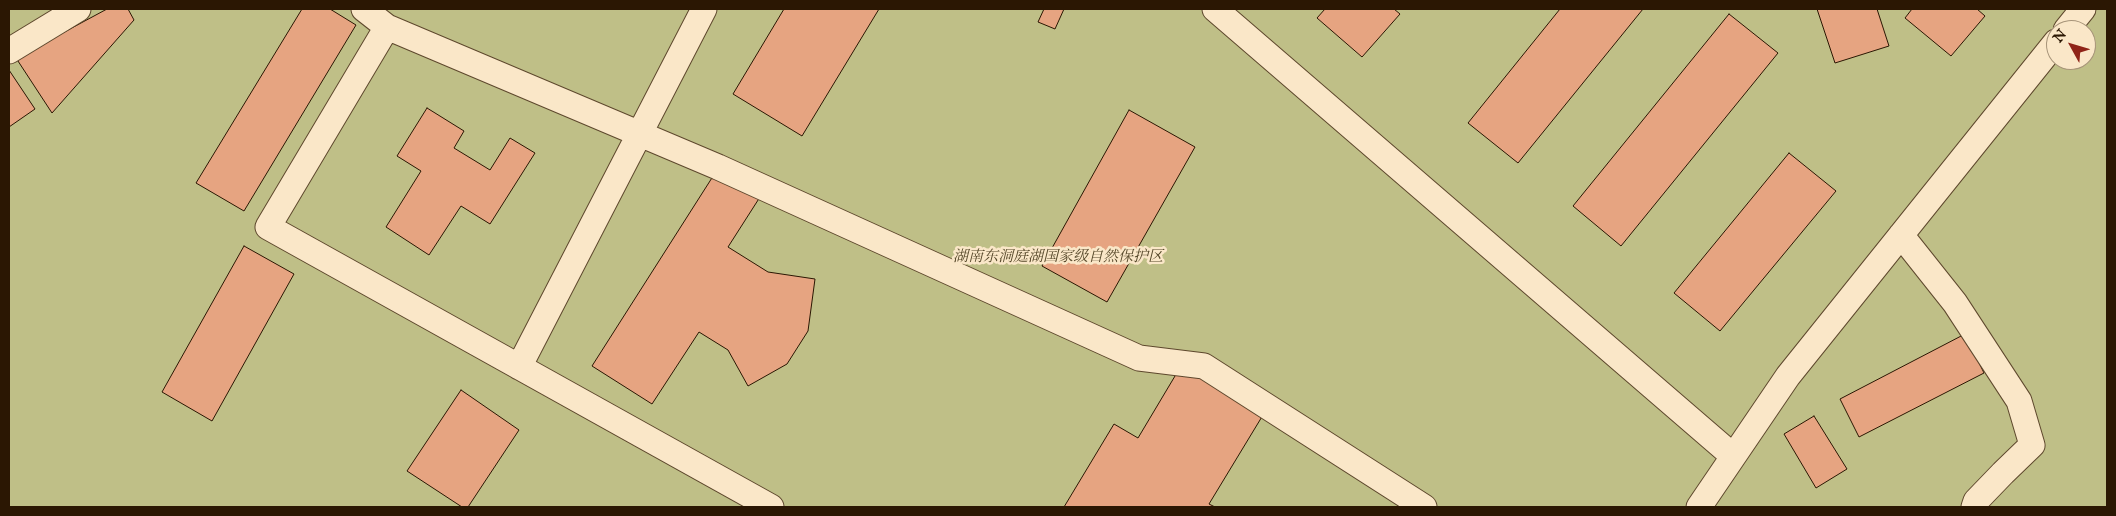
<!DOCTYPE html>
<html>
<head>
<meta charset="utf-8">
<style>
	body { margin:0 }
	#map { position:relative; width:2116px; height:516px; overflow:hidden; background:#f8daab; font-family:"IM FELL English",serif }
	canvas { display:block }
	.frame { position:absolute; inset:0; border:10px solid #2b1703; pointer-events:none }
	.north { position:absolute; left:2046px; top:20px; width:50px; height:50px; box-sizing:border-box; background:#fae7c8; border:1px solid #a79479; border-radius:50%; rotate:309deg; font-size:14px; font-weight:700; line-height:20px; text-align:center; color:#2b1703 }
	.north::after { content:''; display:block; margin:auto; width:18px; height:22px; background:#8f2418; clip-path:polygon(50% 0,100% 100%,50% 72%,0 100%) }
</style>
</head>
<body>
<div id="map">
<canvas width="2116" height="516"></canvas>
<div class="frame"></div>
<div class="north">N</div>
</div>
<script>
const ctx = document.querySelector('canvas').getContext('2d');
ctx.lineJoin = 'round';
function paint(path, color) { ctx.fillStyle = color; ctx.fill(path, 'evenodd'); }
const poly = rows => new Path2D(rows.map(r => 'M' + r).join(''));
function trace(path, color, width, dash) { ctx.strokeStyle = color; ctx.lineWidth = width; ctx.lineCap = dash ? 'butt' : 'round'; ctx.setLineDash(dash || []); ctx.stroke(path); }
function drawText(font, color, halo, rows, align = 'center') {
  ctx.font = font + ' "IM FELL English","Noto Serif SC",serif'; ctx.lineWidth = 5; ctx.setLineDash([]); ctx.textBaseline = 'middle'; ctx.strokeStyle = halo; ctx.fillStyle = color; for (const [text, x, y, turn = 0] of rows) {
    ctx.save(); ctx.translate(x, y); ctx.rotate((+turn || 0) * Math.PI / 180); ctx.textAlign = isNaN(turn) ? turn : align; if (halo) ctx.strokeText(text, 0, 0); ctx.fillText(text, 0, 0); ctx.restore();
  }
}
const green = poly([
	[9,9,2107,9,2107,507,9,507],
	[2056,30,2086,30,2086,60,2056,60]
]);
const building = poly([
	[107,9,128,9,134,20,52,113,16,58,107,9],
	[302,9,330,9,356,25,244,211,196,183,302,9],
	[784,9,879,9,802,136,733,94,784,9],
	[1044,9,1064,9,1055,29,1038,22,1044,9],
	[1325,9,1394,9,1400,14,1362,57,1317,18,1325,9],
	[1560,9,1643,9,1518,163,1468,123,1560,9],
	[1817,9,1877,9,1889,46,1835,63,1817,9],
	[1912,9,1977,9,1985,16,1951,56,1905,18,1912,9],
	[1729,14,1778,53,1621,246,1573,206,1729,14],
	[9,70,35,109,9,127,9,70],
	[427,108,464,131,454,148,490,170,510,138,535,153,490,224,461,206,429,255,386,227,421,171,397,156,427,108],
	[1129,110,1195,147,1107,302,1042,266,1129,110],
	[1789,153,1836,191,1720,331,1674,293,1789,153],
	[717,170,760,197,728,247,768,272,815,279,808,331,787,364,748,386,728,350,699,332,652,404,592,366,717,170],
	[244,246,294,274,212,421,162,392,244,246],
	[1965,334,1984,373,1859,437,1840,399,1965,334],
	[1181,366,1263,415,1209,504,1215,507,1064,507,1114,424,1138,438,1181,366],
	[461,390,519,430,468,507,462,507,407,471,461,390],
	[1814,416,1847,469,1816,488,1784,434,1814,416]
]);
const minor = poly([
	[364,9,387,27],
	[1215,9,1733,456],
	[2066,30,2083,9],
	[9,51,78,9],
	[1901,235,1955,303,2019,401,2032,445,2003,473,1976,501,1974,507],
	[519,367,704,9],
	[771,507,268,227,387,27,718,167,1139,358,1204,366,1424,507],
	[1699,507,1788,376,2056,42]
]);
const parkNames = [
	["湖南东洞庭湖国家级自然保护区",1058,258]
];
paint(green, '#bfbf87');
paint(building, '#e6a481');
trace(building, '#2b1703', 1);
trace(minor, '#5e482d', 27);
trace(minor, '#fae7c8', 25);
drawText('italic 15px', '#57492b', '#fae7c8', parkNames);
</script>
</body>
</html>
